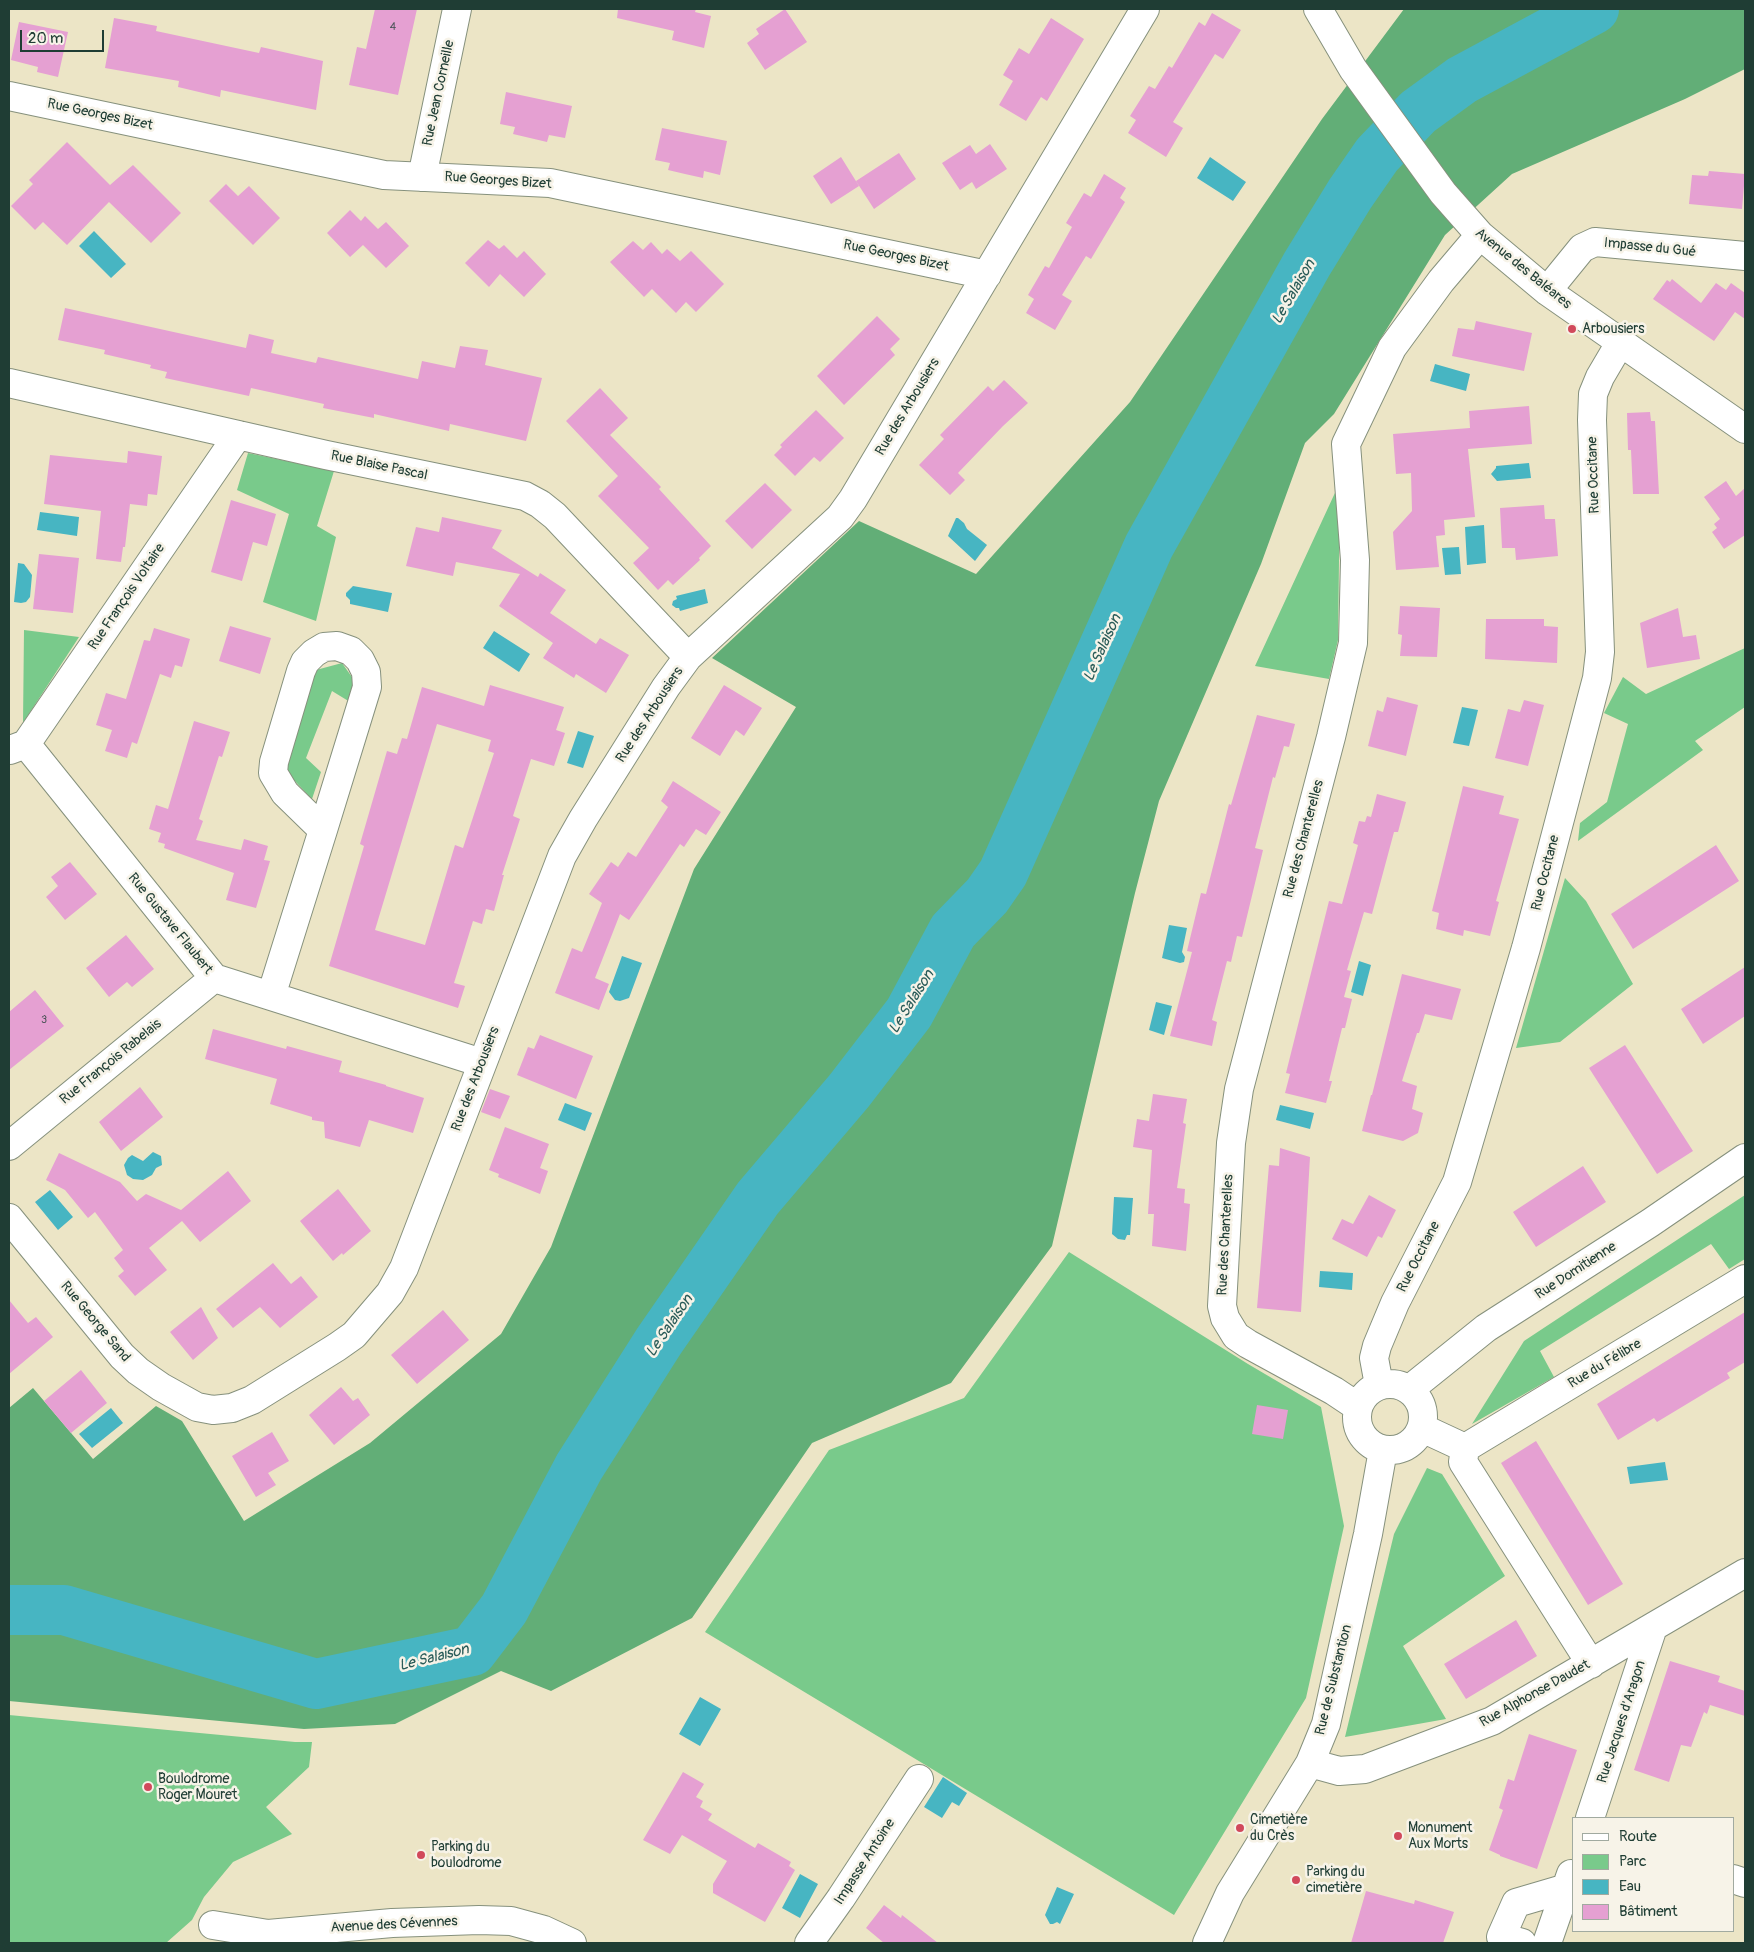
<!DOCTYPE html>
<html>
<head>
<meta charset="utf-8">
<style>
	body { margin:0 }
	#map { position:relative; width:1754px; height:1952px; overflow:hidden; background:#ece5c6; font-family:Pangolin,sans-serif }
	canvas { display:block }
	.frame { position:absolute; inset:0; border:10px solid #1f3d34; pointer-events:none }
	.legend { position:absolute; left:1572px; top:1817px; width:162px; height:115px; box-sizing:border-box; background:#f7f3e8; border:1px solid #a1aaa0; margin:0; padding:6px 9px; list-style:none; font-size:15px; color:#1f3d34 }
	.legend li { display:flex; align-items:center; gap:10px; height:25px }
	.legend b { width:25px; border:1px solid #a1aaa0 }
	.scale { position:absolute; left:20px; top:30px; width:84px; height:22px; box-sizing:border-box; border:2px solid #1f3d34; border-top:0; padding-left:6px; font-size:15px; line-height:18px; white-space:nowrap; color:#1f3d34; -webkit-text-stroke:4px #f7f3e8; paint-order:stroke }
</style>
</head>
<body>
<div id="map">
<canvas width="1754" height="1952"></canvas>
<div class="frame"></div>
<ul class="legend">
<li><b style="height:6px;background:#fff"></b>Route</li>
<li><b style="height:14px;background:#79ca8b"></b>Parc</li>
<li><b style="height:14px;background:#47b5c2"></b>Eau</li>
<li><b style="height:14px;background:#e5a0d2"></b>Bâtiment</li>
</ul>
<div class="scale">20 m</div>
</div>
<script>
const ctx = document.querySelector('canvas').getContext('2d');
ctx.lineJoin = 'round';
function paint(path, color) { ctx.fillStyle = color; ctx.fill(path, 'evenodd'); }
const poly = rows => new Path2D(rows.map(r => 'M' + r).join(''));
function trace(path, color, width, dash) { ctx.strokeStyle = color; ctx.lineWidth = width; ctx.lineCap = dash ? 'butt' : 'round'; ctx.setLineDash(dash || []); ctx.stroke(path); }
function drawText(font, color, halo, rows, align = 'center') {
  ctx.font = font + ' Pangolin,sans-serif'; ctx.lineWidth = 5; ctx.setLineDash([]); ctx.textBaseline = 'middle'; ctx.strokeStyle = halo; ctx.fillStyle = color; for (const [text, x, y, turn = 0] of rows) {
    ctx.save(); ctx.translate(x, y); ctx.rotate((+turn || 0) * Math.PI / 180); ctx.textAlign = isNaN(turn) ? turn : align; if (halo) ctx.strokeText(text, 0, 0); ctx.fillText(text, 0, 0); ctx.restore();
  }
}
const green = poly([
	[248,453,334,471,317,526,336,537,316,621,263,602,289,514,237,490],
	[1340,482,1338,640,1329,679,1255,666],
	[24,630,79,637,23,723],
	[1745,648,1745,707,1695,741,1703,750,1578,841,1580,823,1607,802,1628,724,1604,713,1623,677,1646,694],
	[342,663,354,680,350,702,332,691,306,758,321,772,312,799,291,777,284,767,316,670],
	[1565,878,1586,901,1633,984,1560,1042,1516,1048],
	[1745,1195,1745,1259,1729,1269,1711,1244,1540,1351,1554,1377,1472,1424,1524,1341],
	[1069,1252,1248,1364,1321,1407,1344,1526,1306,1698,1174,1915,705,1632,829,1450,964,1398],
	[1427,1468,1442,1474,1505,1576,1403,1646,1446,1719,1345,1737,1394,1534],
	[9,1715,295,1742,312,1742,309,1767,266,1807,292,1834,233,1862,204,1897,192,1920,166,1943,9,1943]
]);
const forest = poly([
	[1404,9,1745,9,1745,69,1685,99,1512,174,1445,235,1334,414,1305,443,1261,564,1159,801,1135,893,1052,1246,951,1383,812,1443,692,1618,551,1691,501,1671,395,1724,304,1729,9,1701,9,1408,33,1388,93,1459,156,1406,182,1421,244,1521,370,1443,501,1334,551,1247,694,869,796,707,712,658,859,521,976,574,1130,402,1322,119]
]);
const water = poly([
	[1210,157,1246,182,1233,201,1197,178],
	[94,231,126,264,111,278,79,246],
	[1435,364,1470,374,1466,391,1430,381],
	[1529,463,1531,478,1497,481,1491,474,1496,468,1496,466],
	[40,512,79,517,77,536,37,530],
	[956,518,958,518,964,523,967,529,987,545,975,561,948,536],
	[1484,525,1486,563,1467,565,1465,527],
	[1459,547,1461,574,1445,575,1442,548],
	[18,563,24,564,32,575,30,597,26,602,21,603,14,602],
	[353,586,392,593,388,612,350,604,350,600,346,596,346,593],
	[705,589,708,603,680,611,679,608,676,608,672,605,673,601,677,599,676,596],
	[494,631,530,654,519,672,483,648],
	[1462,707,1478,710,1469,746,1453,743],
	[578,731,594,736,583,768,567,763],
	[1169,925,1187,928,1182,952,1185,957,1184,962,1180,963,1162,958],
	[622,956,642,963,629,998,620,1001,615,1000,609,992],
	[1359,961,1371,965,1363,996,1351,992],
	[1156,1002,1172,1006,1164,1035,1149,1030],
	[565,1103,592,1113,585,1131,558,1120],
	[1280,1105,1314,1113,1310,1129,1276,1120],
	[153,1152,161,1156,162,1165,156,1168,152,1175,143,1180,133,1179,127,1175,124,1165,128,1158,132,1155,143,1161],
	[50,1190,73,1217,58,1230,35,1202],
	[1114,1197,1133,1198,1130,1235,1127,1235,1125,1240,1118,1239,1112,1234],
	[1320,1271,1353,1273,1352,1290,1319,1287],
	[111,1408,123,1423,92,1448,79,1434],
	[1665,1462,1668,1480,1630,1484,1627,1467],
	[700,1697,721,1709,700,1746,679,1734],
	[943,1777,967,1793,959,1806,952,1802,942,1818,924,1807],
	[800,1874,818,1884,800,1918,782,1908],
	[1057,1887,1074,1894,1060,1924,1057,1922,1053,1924,1050,1924,1045,1915]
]);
const river = poly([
	[9,1610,64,1610,316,1684,472,1651,504,1609,579,1467,659,1341,758,1198,849,1091,909,1013,953,931,987,896,1003,873,1149,546,1307,264,1350,194,1377,155,1418,112,1462,80,1594,9]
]);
const building = poly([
	[375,9,417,9,398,95,349,85,357,47,366,49],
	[618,9,696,9,695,12,711,16,704,48,672,40,674,31,617,18],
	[785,9,807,42,765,70,747,43,759,34,756,29],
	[1212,13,1241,30,1223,59,1215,54,1173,122,1183,128,1166,157,1128,133,1136,120,1130,116,1149,86,1155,89,1169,66,1172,68,1199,22,1205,26],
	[114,18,157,26,156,31,259,53,261,47,323,61,316,110,221,90,220,97,178,87,179,81,105,68],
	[1051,18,1084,39,1047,101,1041,97,1026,121,999,105,1013,81,1003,75,1019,48,1029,54],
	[19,22,68,32,58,77,37,72,38,67,11,60],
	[506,92,572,106,565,138,549,135,547,142,513,134,515,127,500,124],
	[662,128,727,141,720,175,704,171,703,178,685,174,668,170,670,163,655,160],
	[67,142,110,185,133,165,181,213,151,243,109,202,67,245,43,222,35,230,11,206,33,184,29,180],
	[990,144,1007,169,976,189,972,182,960,190,942,163,970,145,976,154],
	[899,153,916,179,874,209,856,181],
	[841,157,859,186,831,204,813,176],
	[1709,171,1745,174,1742,209,1689,204,1692,175,1708,176],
	[1104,174,1126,188,1120,198,1125,202,1091,259,1086,256,1062,295,1072,301,1055,330,1026,313,1034,299,1028,295,1045,266,1049,268,1072,227,1066,223,1084,193,1091,197],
	[226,184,238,196,249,186,280,218,253,245,209,201],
	[350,210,361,221,365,216,378,229,386,222,409,246,386,268,363,245,350,257,327,233],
	[488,240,499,249,504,245,517,258,524,251,546,274,524,297,500,274,489,287,465,263],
	[633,241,643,250,651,242,662,254,667,249,680,261,691,251,724,284,696,312,686,302,676,313,652,289,644,297,610,262],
	[1672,279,1701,303,1716,283,1726,290,1731,283,1745,293,1745,319,1735,312,1714,341,1653,299,1667,280,1670,282],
	[65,308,246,348,249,334,274,340,271,353,316,363,318,357,418,379,422,361,455,368,460,346,488,350,485,365,542,378,526,441,450,424,449,431,374,414,374,418,323,408,324,404,251,388,249,396,165,378,167,372,150,368,151,365,104,354,105,350,58,340],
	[877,316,900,339,890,349,895,355,844,405,817,376],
	[1476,321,1532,333,1524,371,1452,356,1458,328,1474,330],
	[1004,380,1028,403,1003,426,958,473,965,480,950,495,919,465,944,439,940,435,988,386,993,391],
	[600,388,628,418,610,435,661,487,659,489,711,546,699,558,700,560,673,585,668,580,658,590,633,563,649,548,598,496,618,476,566,421],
	[1529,406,1532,444,1468,449,1475,517,1444,520,1445,535,1436,536,1439,567,1396,570,1393,532,1412,511,1411,473,1396,474,1393,434,1470,428,1469,411],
	[816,410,844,438,820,462,814,457,795,476,774,455,782,447,780,445],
	[1650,412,1651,421,1655,421,1659,494,1633,494,1631,450,1628,450,1627,413],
	[128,451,162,456,157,495,148,494,147,506,130,504,125,547,123,547,121,562,96,559,101,511,44,504,50,455,127,463],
	[1726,481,1736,496,1745,488,1745,535,1724,549,1712,532,1717,528,1714,524,1720,519,1704,497],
	[765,483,792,510,752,549,725,521],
	[231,500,276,514,267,546,253,542,242,581,211,572],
	[1544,505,1545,519,1555,519,1558,556,1516,560,1515,548,1502,548,1500,508],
	[442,517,502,530,492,548,538,577,540,573,566,590,550,613,596,644,600,638,629,655,606,693,576,674,574,678,543,658,553,643,499,606,520,574,456,562,453,576,406,566,416,527,439,532],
	[39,554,79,558,73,613,33,609],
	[1400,606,1440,608,1437,657,1400,656,1402,635,1398,634],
	[1678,608,1683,637,1696,635,1700,659,1647,668,1640,623],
	[1486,619,1544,619,1544,626,1558,627,1557,663,1485,659],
	[230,626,271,638,260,674,219,661],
	[154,628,190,639,182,667,175,665,171,678,160,674,137,744,132,742,127,758,105,751,112,730,96,725,106,693,126,699,144,640,150,641],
	[490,685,564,707,556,730,565,733,554,766,531,759,513,816,520,819,502,875,504,875,494,911,486,909,482,924,473,921,454,983,465,986,458,1008,329,966,364,846,360,844,387,751,397,754,402,738,407,739,422,687,484,706],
	[437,724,491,740,488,751,494,753,463,848,455,845,425,945,375,930],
	[724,685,762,708,744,736,736,730,720,756,691,738],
	[1387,697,1418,705,1406,756,1368,746,1377,710,1383,712],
	[1524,700,1544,705,1528,766,1495,758,1508,709,1520,712],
	[1257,715,1295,724,1289,747,1284,746,1275,778,1273,777,1255,848,1263,850,1242,937,1237,936,1231,962,1227,961,1212,1020,1217,1022,1212,1046,1170,1036,1192,952,1187,951,1201,893,1206,894,1229,804,1231,805],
	[194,721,230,732,222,757,219,756,199,819,203,821,196,840,241,850,244,839,268,846,264,860,270,861,256,908,226,900,234,873,164,848,165,844,158,842,161,833,149,829,156,805,168,809],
	[673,781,721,812,706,835,696,829,684,847,680,844,629,920,620,914,595,978,609,984,599,1010,555,993,572,948,582,952,602,903,589,894,611,862,618,867,628,852,636,857,668,807,661,801],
	[1463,786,1504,796,1499,814,1519,819,1496,901,1499,902,1490,936,1464,930,1463,936,1436,929,1439,913,1432,911],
	[1377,794,1406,802,1398,832,1394,832,1372,914,1364,912,1347,970,1351,971,1344,997,1352,999,1345,1028,1342,1028,1329,1081,1332,1081,1326,1103,1285,1093,1290,1074,1286,1073,1329,901,1342,904,1358,845,1353,843,1359,821,1365,822,1367,816,1371,817],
	[1716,845,1739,881,1633,949,1611,914],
	[70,862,97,894,65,920,46,897,58,886,51,877],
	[126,935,154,969,132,987,127,982,109,997,86,968],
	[1745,967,1745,1016,1703,1044,1681,1009],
	[1402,974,1461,989,1452,1020,1425,1014,1419,1033,1417,1033,1402,1081,1417,1086,1412,1109,1423,1113,1418,1133,1403,1141,1362,1131,1371,1095,1372,1095],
	[35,990,64,1026,9,1070,9,1012],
	[213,1029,286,1049,287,1046,342,1061,339,1072,386,1085,386,1086,424,1098,413,1133,369,1120,360,1147,325,1138,324,1122,312,1120,312,1117,270,1104,277,1079,205,1059],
	[540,1035,593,1056,576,1099,517,1075,528,1047,534,1049],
	[1625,1045,1693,1151,1657,1174,1589,1068],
	[140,1087,163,1117,121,1151,99,1122],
	[490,1089,510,1096,500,1119,481,1112],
	[1153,1094,1187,1099,1183,1123,1186,1124,1177,1188,1185,1189,1184,1203,1190,1204,1186,1251,1152,1246,1154,1214,1148,1214,1152,1150,1133,1147,1137,1119,1149,1121],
	[505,1127,549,1144,540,1168,548,1171,540,1194,498,1177,499,1174,489,1170],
	[1280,1148,1310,1157,1301,1312,1257,1308,1269,1165,1279,1166],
	[59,1153,120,1182,137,1201,146,1194,181,1210,228,1171,251,1201,200,1242,182,1221,149,1248,167,1270,135,1296,118,1276,124,1271,114,1258,123,1250,95,1212,88,1218,65,1190,46,1180],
	[1583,1166,1606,1202,1536,1247,1513,1212],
	[338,1189,371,1231,343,1255,342,1253,333,1261,300,1221],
	[1369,1195,1396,1210,1382,1238,1378,1236,1367,1257,1332,1239,1342,1219,1353,1224],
	[273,1263,291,1284,301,1276,318,1297,280,1328,260,1307,233,1328,216,1309],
	[9,1300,28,1323,36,1317,53,1337,9,1374],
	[201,1307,218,1338,193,1360,170,1332],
	[443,1310,469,1340,417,1384,391,1355],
	[1745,1312,1745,1362,1727,1373,1730,1378,1657,1422,1654,1418,1618,1440,1597,1404],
	[81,1370,107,1403,71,1433,44,1401],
	[341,1387,353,1401,358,1398,370,1415,334,1445,309,1415],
	[1257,1405,1288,1410,1283,1439,1252,1434],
	[272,1432,289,1461,268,1473,276,1485,256,1497,232,1456],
	[1536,1441,1623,1584,1588,1605,1501,1463],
	[1516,1620,1537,1656,1466,1699,1444,1664],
	[1670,1661,1720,1676,1718,1682,1745,1691,1745,1716,1710,1705,1707,1714,1704,1712,1691,1747,1681,1745,1669,1782,1634,1770],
	[1529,1734,1577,1750,1537,1869,1500,1856,1500,1855,1489,1850,1503,1810,1499,1808,1508,1779,1514,1781],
	[683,1772,704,1784,696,1797,703,1801,700,1807,712,1814,708,1820,755,1848,758,1843,791,1862,789,1866,795,1870,765,1922,713,1893,713,1884,727,1861,682,1835,670,1854,643,1840],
	[1366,1891,1414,1904,1415,1900,1454,1912,1443,1943,1351,1943],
	[884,1905,901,1918,902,1915,938,1943,884,1943,866,1928]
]);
const minor = poly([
	[1318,9,1353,69,1443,193,1480,235,1547,291,1745,429],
	[9,96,384,175,550,183,987,275],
	[422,177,457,9],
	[1547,291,1582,248,1595,242,1745,256],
	[9,383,326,455,525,496,540,504,555,516,688,657],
	[26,744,214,978,482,1063],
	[10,750,26,744,238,435],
	[271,996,323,830,367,687,366,672,360,660,351,651,337,646,324,647,314,653,305,662,301,671,274,762,273,773,285,793,323,830],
	[9,1146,214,978],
	[9,1218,122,1356,138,1371,161,1387,197,1407,213,1410,232,1408,252,1400,337,1347,354,1335,390,1293,404,1268,562,856,583,819,666,687,688,657,840,517,853,499,1145,9],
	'1357 1417a33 33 0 1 1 66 0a33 33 0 1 1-66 0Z',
	[1379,1385,1374,1358,1377,1346,1395,1303,1457,1182,1526,948,1597,678,1600,652,1592,420,1593,394,1600,377,1620,343],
	[1410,1389,1486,1328,1650,1223,1745,1158],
	[1358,1407,1334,1391,1248,1344,1236,1336,1225,1318,1222,1306,1231,1143,1239,1089,1331,737,1353,643,1355,560,1346,444,1392,348,1441,281,1480,235],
	[1422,1428,1465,1448,1463,1462,1591,1664],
	[1465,1448,1745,1279],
	[1310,1763,1339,1771,1365,1769,1492,1721,1745,1573],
	[1590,1818,1653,1627],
	[1733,1879,1745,1883],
	[213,1925,268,1934,392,1923,479,1920,511,1921,544,1930,572,1943],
	[809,1943,841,1898,919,1779],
	[1207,1943,1230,1893,1310,1763,1326,1724,1368,1534,1383,1450],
	[1522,1943,1501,1937,1516,1903,1567,1888],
	[1547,1943,1571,1874]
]);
const markers = [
	[1572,329,5,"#d1495b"],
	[148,1787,5,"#d1495b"],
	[1240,1828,5,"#d1495b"],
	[1398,1836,5,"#d1495b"],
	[421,1855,5,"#d1495b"],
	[1296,1880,5,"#d1495b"]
];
const numberNames = [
	["4",393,27],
	["3",44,1020]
];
const streetNames = [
	["Rue Jean Corneille",439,93,-78],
	["Rue Georges Bizet",100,115,12],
	["Rue Georges Bizet",498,181,4],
	["Impasse du Gué",1650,248,6],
	["Rue Georges Bizet",896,256,12],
	["Avenue des Baléares",1523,269,39],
	["Rue des Arbousiers",908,407,-59],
	["Rue Blaise Pascal",379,466,12],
	["Rue Occitane",1594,475,-92],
	["Rue François Voltaire",127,597,-56],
	["Rue des Arbousiers",650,715,-57],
	["Rue des Chanterelles",1304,839,-75],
	["Rue Occitane",1546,873,-76],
	["Rue Gustave Flaubert",170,924,51],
	["Rue François Rabelais",111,1062,-39],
	["Rue des Arbousiers",476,1079,-69],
	["Rue des Chanterelles",1226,1235,-87],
	["Rue Occitane",1419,1257,-63],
	["Rue Domitienne",1576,1271,-33],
	["Rue George Sand",95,1322,50],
	["Rue du Félibre",1605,1364,-31],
	["Rue de Substantion",1334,1680,-76],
	["Rue Alphonse Daudet",1535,1694,-29],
	["Rue Jacques d'Aragon",1622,1722,-72],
	["Impasse Antoine",865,1862,-57],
	["Avenue des Cévennes",394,1925,-3]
];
const poiNames = [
	["Arbousiers",1582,329],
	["Boulodrome",158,1779],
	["Roger Mouret",158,1795],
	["Cimetière",1250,1820],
	["du Crès",1250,1836],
	["Monument",1408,1828],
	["Aux Morts",1408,1844],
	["Parking du",431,1847],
	["boulodrome",431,1863],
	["Parking du",1306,1872],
	["cimetière",1306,1888]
];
const waterNames = [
	["Le Salaison",1294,292,-60],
	["Le Salaison",1103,648,-66],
	["Le Salaison",912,1002,-58],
	["Le Salaison",670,1326,-56],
	["Le Salaison",434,1658,-14]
];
paint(green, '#79ca8b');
paint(forest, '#62ae77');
paint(water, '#47b5c2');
trace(river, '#47b5c2', 50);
paint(building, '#e5a0d2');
trace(minor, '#86917d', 30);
trace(minor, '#fff', 28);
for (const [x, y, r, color] of markers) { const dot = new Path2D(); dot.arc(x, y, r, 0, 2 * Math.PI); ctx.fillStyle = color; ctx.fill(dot); trace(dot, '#f7f3e8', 2); }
drawText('11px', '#50565c', null, numberNames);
drawText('14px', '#1f3d34', '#f7f3e8', streetNames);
drawText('14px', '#1f3d34', '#f7f3e8', poiNames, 'left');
drawText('italic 15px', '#295b58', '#f7f3e8', waterNames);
</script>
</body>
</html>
